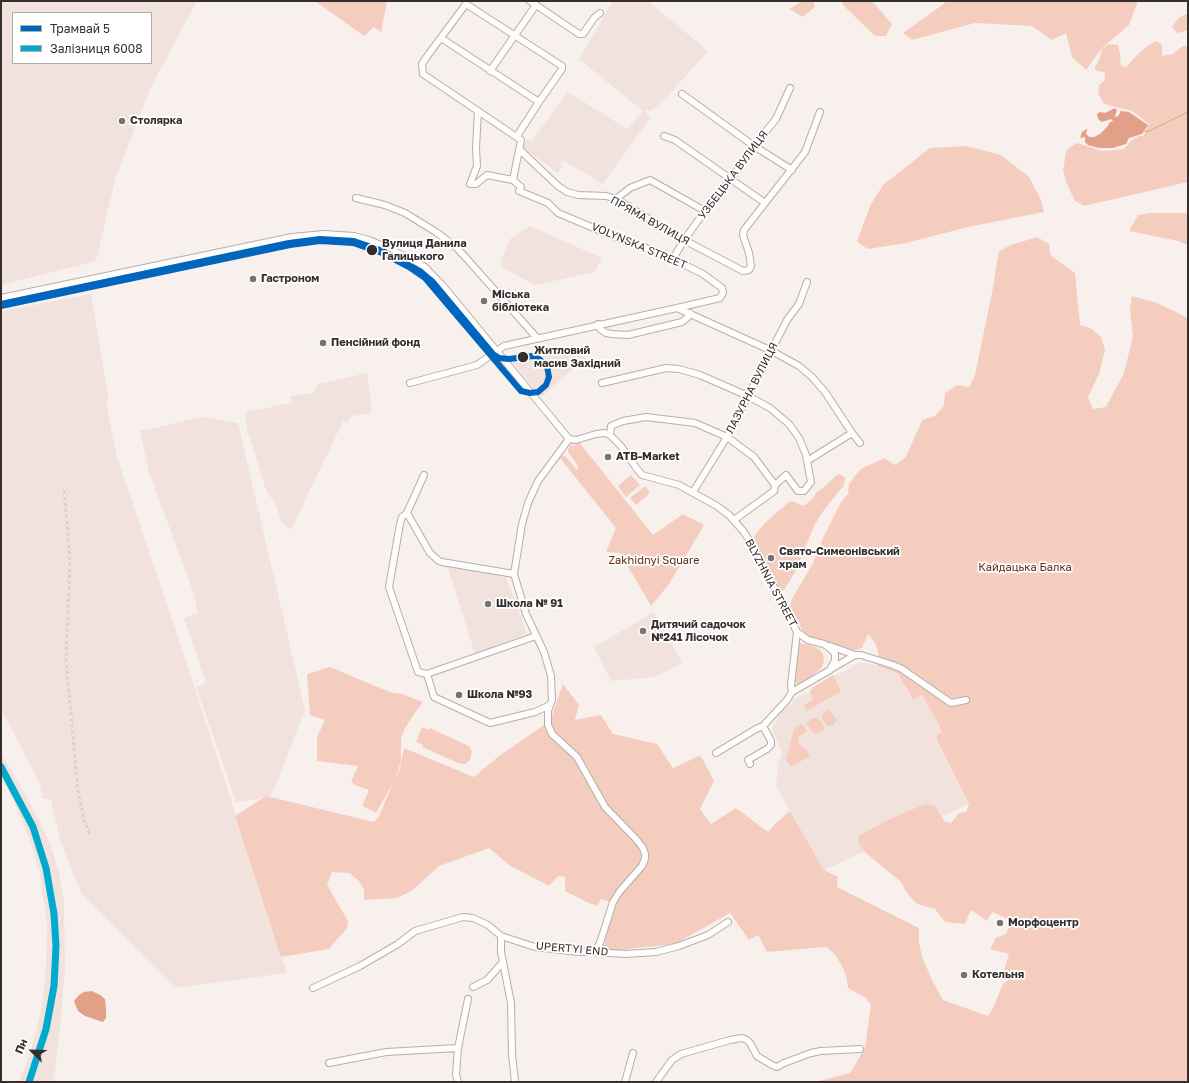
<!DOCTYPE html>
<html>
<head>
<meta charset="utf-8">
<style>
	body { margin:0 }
	#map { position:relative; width:1189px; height:1083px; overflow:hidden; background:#f8f0ed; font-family:"Golos Text",sans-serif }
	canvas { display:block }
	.frame { position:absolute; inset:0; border:2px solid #342f2d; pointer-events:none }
	.legend { position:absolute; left:12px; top:12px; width:140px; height:52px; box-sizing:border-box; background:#fff; border:1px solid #aeacab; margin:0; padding:5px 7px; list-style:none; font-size:12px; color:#342f2d }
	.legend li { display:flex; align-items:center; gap:8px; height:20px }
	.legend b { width:20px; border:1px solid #aeacab }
	.north { position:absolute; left:12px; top:1031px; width:40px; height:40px; -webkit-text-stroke:3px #fff; paint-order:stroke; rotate:293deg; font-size:11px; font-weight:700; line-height:16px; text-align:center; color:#342f2d }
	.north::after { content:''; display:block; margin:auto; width:14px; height:18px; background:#342f2d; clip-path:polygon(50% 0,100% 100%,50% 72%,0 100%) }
</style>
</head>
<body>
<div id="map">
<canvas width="1189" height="1083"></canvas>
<div class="frame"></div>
<ul class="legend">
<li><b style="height:5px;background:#0065bd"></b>Трамвай 5</li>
<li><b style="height:5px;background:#00a9ce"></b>Залізниця 6008</li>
</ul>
<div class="north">Пн</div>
</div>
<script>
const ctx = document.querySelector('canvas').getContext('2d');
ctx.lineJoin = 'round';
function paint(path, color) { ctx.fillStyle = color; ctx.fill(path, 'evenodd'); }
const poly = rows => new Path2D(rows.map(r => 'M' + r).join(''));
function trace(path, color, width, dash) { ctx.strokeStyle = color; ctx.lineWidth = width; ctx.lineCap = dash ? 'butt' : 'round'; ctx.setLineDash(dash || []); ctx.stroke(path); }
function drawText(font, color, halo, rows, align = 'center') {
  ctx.font = font + ' "Golos Text",sans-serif'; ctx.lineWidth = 3.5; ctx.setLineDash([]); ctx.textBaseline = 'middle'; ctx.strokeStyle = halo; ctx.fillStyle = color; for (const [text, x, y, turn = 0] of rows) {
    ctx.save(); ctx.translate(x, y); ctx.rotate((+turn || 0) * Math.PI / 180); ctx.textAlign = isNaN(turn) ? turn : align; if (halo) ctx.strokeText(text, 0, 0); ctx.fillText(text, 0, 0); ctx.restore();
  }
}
const built = poly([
	[1,1,197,1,151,87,116,176,96,261,1,285],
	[13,13,151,13,151,63,13,63],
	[613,1,648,1,708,51,667,97,651,111,644,111,651,117,603,184,563,160,560,164,562,167,558,173,522,147,527,139,532,141,568,92,627,129,643,111,579,59],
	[530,226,602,258,595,272,535,285,505,269,502,265,501,260,511,238],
	[91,294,109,401,106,403,116,454,176,631,236,815,235,816,287,973,175,988,81,893,60,840,51,799,43,799,40,785,1,708,1,311],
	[577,349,585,359,541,397,512,361],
	[367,373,372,409,370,413,356,416,352,414,347,423,343,421,291,530,282,522,274,501,267,493,247,429,245,412,292,403,290,396,314,393,318,384],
	[203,417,238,423,305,710,271,797,236,802,196,687,206,683,184,618,198,613,192,589,149,472,140,431],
	[447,565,505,574,527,634,475,654],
	[654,612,682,663,660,675,645,678,611,681,594,647],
	[859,662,872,664,898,674,912,700,922,695,940,727,941,733,937,740,969,804,824,870,776,786,778,765,782,752,772,729,783,706,786,704,789,706,793,703,791,700,810,692,812,688,827,679,847,670],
	[1,754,22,788,49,840,59,873,64,899,65,969,61,1018,55,1071,52,1082,19,1082,31,1051,43,1001,46,966,47,924,39,870,31,843,13,800,1,777]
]);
const green = poly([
	[315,1,414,1,387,2,381,32,374,27,364,36],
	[803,1,813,1,815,7,803,17,789,9],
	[842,1,872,1,892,24,886,36,875,36,843,5],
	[943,1,1138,1,1129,25,1101,49,1086,70,1072,57,1066,33,1052,40,1032,26,975,23,912,40,903,33,945,3],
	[1188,13,1188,29,1183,32,1177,33,1172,27,1178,18],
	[1156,41,1162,45,1162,56,1173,54,1183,46,1188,46,1188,182,1084,206,1075,201,1066,182,1063,171,1066,152,1070,147,1077,143,1102,151,1124,149,1132,140,1139,136,1143,136,1149,124,1132,111,1104,104,1098,93,1099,85,1105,80,1105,73,1095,70,1095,67,1099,60,1102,49,1109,44,1118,45,1120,54,1121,66,1126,67,1140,52,1149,45],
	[966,146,1001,155,1029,177,1041,200,1044,212,968,227,906,243,868,249,857,242,870,206,883,185,930,148],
	[1151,213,1188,213,1188,245,1178,241,1129,231,1138,215],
	[1037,237,1049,244,1051,256,1075,273,1080,325,1092,329,1101,337,1105,350,1099,374,1088,397,1093,409,1106,407,1124,373,1133,336,1130,310,1132,296,1157,303,1188,318,1188,1082,815,1082,850,1073,865,1048,871,1005,866,998,848,988,846,976,844,970,836,956,827,947,767,952,758,935,749,940,730,913,675,944,601,952,600,949,605,944,609,921,610,902,601,899,597,906,589,903,565,891,565,877,558,876,549,886,509,865,489,848,439,866,413,890,397,898,364,900,364,889,358,880,349,873,332,872,327,885,348,921,347,928,329,949,281,957,235,816,266,796,374,822,379,816,393,783,376,813,362,806,369,790,357,786,351,782,358,766,317,761,317,737,325,720,310,715,307,674,330,667,375,686,393,693,402,694,423,702,416,711,404,730,401,739,401,762,395,779,400,769,404,748,474,777,499,756,550,721,563,684,579,705,575,720,601,715,613,734,657,744,673,768,699,756,702,758,714,781,700,809,711,824,736,808,768,832,776,823,790,811,824,870,838,877,837,887,919,928,919,942,922,957,933,982,943,1000,988,1016,993,1008,1003,984,1010,979,1003,973,1009,954,990,949,996,938,1006,934,1010,925,1013,921,992,912,987,921,971,910,965,924,945,922,935,909,917,904,907,893,901,882,866,853,859,844,858,836,890,819,925,804,935,806,945,822,951,823,959,813,966,812,969,804,937,740,937,735,941,733,940,727,922,695,913,700,898,674,877,666,878,652,875,643,868,634,862,648,856,650,847,650,811,639,802,630,789,607,793,597,812,565,821,544,822,540,841,502,848,494,849,484,854,477,861,469,884,458,895,465,906,457,922,420,935,416,944,406,945,393,957,385,969,387,975,375,992,293,999,251,1011,245],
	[579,442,653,535,683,514,704,525,669,584,651,606,620,553,606,552,616,528,560,458,564,455,577,470,578,469,577,464,568,452,568,449,572,444,574,446],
	[838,474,844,476,845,479,844,485,824,510,815,524,795,572,785,589,782,591,778,588,768,567,761,558,753,541,755,535,766,522,789,502,793,501,801,505,805,505,813,498,817,492,825,486],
	[631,475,640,485,626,497,618,486],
	[645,486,650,493,636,505,630,498],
	[800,643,813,646,820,650,823,654,824,662,822,667,819,670,805,681,798,684,795,683,794,679,798,645],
	[833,675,841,691,807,711,804,705,813,699,810,692,812,688],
	[828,710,833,714,837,720,833,725,830,726,827,726,822,718,823,714],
	[813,718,818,718,824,727,823,731,817,734,813,733,807,724,808,721],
	[800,724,803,725,807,731,798,737,799,745,803,748,806,749,810,756,791,767,786,760,794,729],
	[422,727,429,730,430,728,469,746,472,751,470,760,465,764,458,763,422,747,423,745,416,742]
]);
const water = poly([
	[1115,108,1117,110,1115,117,1116,117,1119,115,1120,112,1121,111,1129,112,1148,125,1142,134,1129,138,1126,144,1113,148,1099,148,1088,145,1085,142,1085,137,1080,138,1082,132,1087,129,1087,132,1085,132,1088,136,1090,137,1094,137,1100,134,1108,126,1109,123,1113,121,1111,119,1102,122,1098,119,1097,114,1100,112,1105,113],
	[92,991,100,995,105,999,106,1008,106,1018,103,1022,85,1016,78,1011,74,1001,79,995,84,992]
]);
const stream = poly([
	[1144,131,1149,131,1188,112]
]);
const minor = poly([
	[530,1,579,34,583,34,594,18,600,13],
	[441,38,539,102],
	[490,71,536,5],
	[682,94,754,146,792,170],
	[478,111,476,148,477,166,470,184,476,184,487,175,513,180,521,140,423,74,422,64,428,55,466,4,562,66,562,69,539,102,517,136],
	[664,136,675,140,765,203],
	[520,150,558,186,567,192,578,195,606,196,616,199,684,240,743,271,749,270,751,266,749,253,743,235,744,230,805,152,820,112],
	[513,180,521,187,519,191,548,203,558,213,627,242,634,243,673,259,703,274,722,288,723,293,720,298,677,308],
	[356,198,385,205,405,213,436,232,456,247,467,259,537,338],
	[616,199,630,188,650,180,705,211],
	[673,259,684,240,705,211,731,179,754,146,776,119,790,88],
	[1,298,292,237,324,234,354,236,369,240,385,247,415,261,425,267,444,287,569,439],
	[598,324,600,329,606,333,612,334,628,335,682,322,688,317,690,313],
	[410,383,477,365,504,346,677,308,772,351,799,366,812,377,825,392,852,433,860,443],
	[602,383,666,368,679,369,700,375,748,396,770,408,789,424,799,438,806,455,807,461],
	[610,435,611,426,623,421,646,417,695,423,727,437,754,457,775,485],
	[569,439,538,481,528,503,522,524,514,574,526,614,544,652,551,676,552,700,548,711,548,725,552,734,577,757,605,807,636,839,643,848,645,854,645,859,642,866,620,891,613,902,600,943,594,952],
	[569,439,576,440,596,434,604,433,610,435,620,445,637,469,642,475,679,485,717,506,729,515,744,532,754,548,797,632,808,640,824,644,832,650,835,654,835,660,830,670,792,692,787,700,763,726,756,729,716,753],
	[424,475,407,513,430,553,439,561,442,562,514,574],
	[693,492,727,437,787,320,799,304,807,282],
	[407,513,402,517,400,524,389,587,418,672,427,674,434,697,490,723,535,712,550,705],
	[734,520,774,491,775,485,786,475,798,491,804,491,811,482,807,461,852,433],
	[830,646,855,655],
	[831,669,855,655,861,655,893,665,902,669,951,703,966,700],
	[427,674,536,636],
	[792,692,791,685,797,632],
	[750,764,748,760,767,749,771,745,771,741,763,726],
	[501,936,501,952,511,1003,512,1054,515,1082],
	[473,987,487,980,503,962],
	[313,988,360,966,398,944,415,931,463,917,473,918,488,925,501,936,535,947,579,952,594,952,626,954,656,952,679,946,708,935,728,922],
	[329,1063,386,1052,458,1048],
	[458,1082,456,1075,458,1048,468,999],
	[625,1082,633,1053],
	[656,1082,672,1060,681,1054,730,1040,742,1038,747,1040,750,1043,757,1056,772,1065,777,1067,784,1063,811,1053,821,1051,860,1049]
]);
const tram = poly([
	[528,356,551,351]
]);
const rail = poly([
	[64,488,70,561,66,660,78,791,84,820,89,833],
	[1,762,35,826,48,868,56,913,58,946,56,986,49,1029,31,1082]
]);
const rail1 = poly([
	[1,767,33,827,46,868,54,914,56,946,54,986,46,1029,29,1082]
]);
const tram1 = poly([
	[1,304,289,243,320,239,354,241,383,251,421,272,432,281,493,354,499,358,509,359,532,356,538,358,547,366,549,377,546,385,538,392,530,393,521,391,425,278,409,267,382,253,353,243,320,241,290,245,1,306]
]);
const markers = [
	[122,121,4,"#797370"],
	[372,250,6,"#342f2d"],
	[253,279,4,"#797370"],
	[484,301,4,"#797370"],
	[323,343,4,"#797370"],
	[523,357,6,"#342f2d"],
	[608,457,4,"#797370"],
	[771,558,4,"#797370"],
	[488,604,4,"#797370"],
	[643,631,4,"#797370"],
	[459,695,4,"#797370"],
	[1000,923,4,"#797370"],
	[964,975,4,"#797370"]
];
const poiNames = [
	["Столярка",130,121],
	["Гастроном",261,279],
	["Міська",492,295],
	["бібліотека",492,308],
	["Пенсійний фонд",331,343],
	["ATB-Market",616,457],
	["Свято-Симеонівський",779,552],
	["храм",779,565],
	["Школа № 91",496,604],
	["Дитячий садочок",651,625],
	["№241 Лісочок",651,638],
	["Школа №93",467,695],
	["Морфоцентр",1008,923],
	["Котельня",972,975]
];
const streetNames = [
	["УЗБЕЦЬКА ВУЛИЦЯ",733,175,-53],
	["ПРЯМА ВУЛИЦЯ",650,221,29],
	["VOLYNSKA STREET",639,246,23],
	["ЛАЗУРНА ВУЛИЦЯ",752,388,-63],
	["BLYZHNIA STREET",771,583,62],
	["UPERTYI END",572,949,5]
];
const stopNames = [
	["Вулиця Данила",382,244],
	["Галицького",382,257],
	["Житловий",534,351],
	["масив Західний",534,364]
];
const parkNames = [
	["Zakhidnyi Square",654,561],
	["Кайдацька Балка",1025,568]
];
paint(built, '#f2e2dd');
paint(green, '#f5cdbf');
paint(water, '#e2a088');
trace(stream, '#e2a088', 1);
trace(minor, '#b4afac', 8);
trace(minor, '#fefdfc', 6);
trace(tram, '#d3d1cf', 1);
trace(rail, '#d3d1cf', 2.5);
trace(rail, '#fff', 1, [3]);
trace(rail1, '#00a9ce', 7);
trace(tram1, '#0065bd', 6);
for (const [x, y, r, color] of markers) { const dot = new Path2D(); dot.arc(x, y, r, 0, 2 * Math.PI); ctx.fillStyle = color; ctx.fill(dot); trace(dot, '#fff', 1.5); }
drawText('bold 11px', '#342f2d', '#fff', poiNames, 'left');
drawText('11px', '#342f2d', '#fff', streetNames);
drawText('bold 11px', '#342f2d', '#fff', stopNames, 'left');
drawText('11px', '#642912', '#fff', parkNames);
</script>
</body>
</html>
